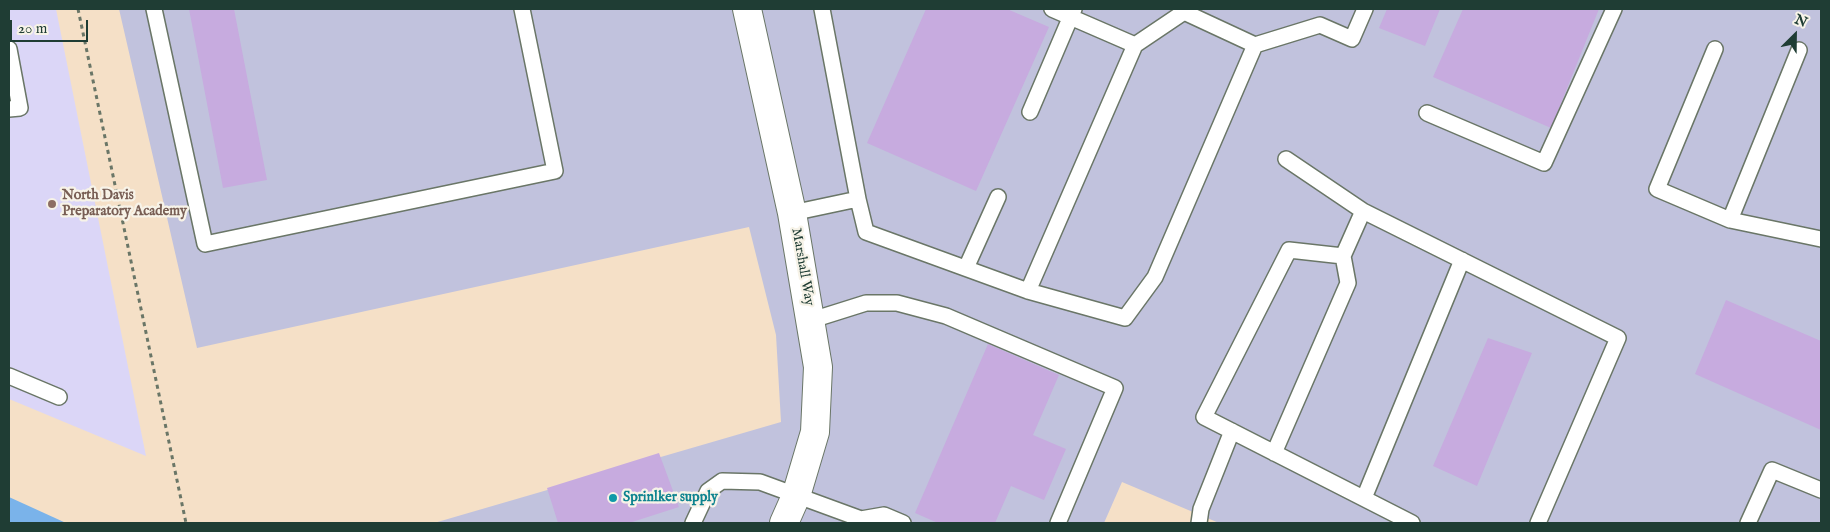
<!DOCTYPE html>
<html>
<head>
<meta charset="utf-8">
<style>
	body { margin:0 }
	#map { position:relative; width:1830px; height:532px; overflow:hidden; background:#f5e0c7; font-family:"IM FELL English",serif }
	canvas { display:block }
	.frame { position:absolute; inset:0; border:10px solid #1f3d34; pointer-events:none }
	.north { position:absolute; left:1770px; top:10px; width:50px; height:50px; -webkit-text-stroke:4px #f7f3e8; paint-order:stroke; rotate:23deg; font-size:14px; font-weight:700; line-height:20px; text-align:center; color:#1f3d34 }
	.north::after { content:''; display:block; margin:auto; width:18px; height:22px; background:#1f3d34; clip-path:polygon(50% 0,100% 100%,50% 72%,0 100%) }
	.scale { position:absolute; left:10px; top:20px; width:78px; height:22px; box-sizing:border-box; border:2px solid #1f3d34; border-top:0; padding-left:6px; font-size:15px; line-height:18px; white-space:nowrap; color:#1f3d34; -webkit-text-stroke:4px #f7f3e8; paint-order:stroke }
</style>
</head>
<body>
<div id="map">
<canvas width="1830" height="532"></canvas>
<div class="frame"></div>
<div class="north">N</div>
<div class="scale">20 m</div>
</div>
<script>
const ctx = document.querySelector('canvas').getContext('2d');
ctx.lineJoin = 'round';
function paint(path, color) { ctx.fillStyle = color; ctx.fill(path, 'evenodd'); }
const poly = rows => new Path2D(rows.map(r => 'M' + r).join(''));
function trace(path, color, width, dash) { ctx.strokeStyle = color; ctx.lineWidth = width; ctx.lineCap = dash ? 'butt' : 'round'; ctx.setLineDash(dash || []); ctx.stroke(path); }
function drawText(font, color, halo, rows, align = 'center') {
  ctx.font = font + ' "IM FELL English",serif'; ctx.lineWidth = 4.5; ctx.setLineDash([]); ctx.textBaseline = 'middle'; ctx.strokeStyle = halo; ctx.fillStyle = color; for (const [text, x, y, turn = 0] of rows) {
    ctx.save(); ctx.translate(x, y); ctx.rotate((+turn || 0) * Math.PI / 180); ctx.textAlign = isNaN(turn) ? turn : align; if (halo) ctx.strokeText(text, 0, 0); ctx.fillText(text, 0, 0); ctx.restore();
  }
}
const built = poly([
	[9,9,56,9,146,456,9,399]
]);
const industrial = poly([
	[119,9,1821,9,1821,523,1219,523,1122,482,1104,523,434,523,781,422,776,335,749,227,197,348]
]);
const water = poly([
	[9,497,66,523,9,523]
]);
const building = poly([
	[189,9,234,9,267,180,223,188],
	[926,9,1007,9,1049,27,976,191,867,143],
	[1387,9,1440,9,1425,46,1379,28],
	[1463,9,1599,9,1551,128,1433,77],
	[1726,300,1821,341,1821,430,1695,374],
	[1488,338,1532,353,1477,486,1433,466],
	[988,344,1059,375,1033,435,1066,449,1044,500,1011,486,995,523,938,523,915,513],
	[659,453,679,507,629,523,558,523,547,488]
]);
const path = poly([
	[78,9,186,523]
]);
const lane = poly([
	[154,9,205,244,555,171,522,9],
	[822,9,858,199],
	[1052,9,1135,45,1184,12,1255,45,1320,25,1352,39,1365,9],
	[9,49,20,108,9,109],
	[1715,49,1657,189,1730,220,1821,239],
	[1030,112,1074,9],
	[1427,113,1544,163,1614,9],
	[1286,159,1363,211,1618,338,1538,523],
	[1363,211,1343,256,1289,250,1204,417,1412,523],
	[792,213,858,199,866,232,1028,291,1125,318,1155,277,1255,45],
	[1730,220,1799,50],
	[966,268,998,197],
	[1028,291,1135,45],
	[812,320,866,303,897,303,946,316,1115,388,1058,523],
	[9,376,59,397],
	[1274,453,1348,283,1343,256],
	[1364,498,1462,260],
	[693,523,708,491,722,481,760,482,861,519,884,515,903,523],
	[1199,523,1201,509,1232,431],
	[1748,523,1772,470,1821,490]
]);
const street = poly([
	[747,9,792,213,818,367,815,432,796,496,784,523]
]);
const markers = [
	[52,204,5,"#8d6e63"],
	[613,498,5,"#0f9aa8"]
];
const educationNames = [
	["North Davis",62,196],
	["Preparatory Academy",62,212]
];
const streetNames = [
	["Marshall Way",802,267,80]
];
const cultureNames = [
	["Sprinlker supply",623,498]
];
paint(built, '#dbd6f7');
paint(industrial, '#c1c2dd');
paint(water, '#7ab3ea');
paint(building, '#c7abdf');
trace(lane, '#6a7667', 18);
trace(street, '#6a7667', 30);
trace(path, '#6a7667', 3, [4, 4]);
trace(lane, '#fff', 15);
trace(street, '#fff', 28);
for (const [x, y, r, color] of markers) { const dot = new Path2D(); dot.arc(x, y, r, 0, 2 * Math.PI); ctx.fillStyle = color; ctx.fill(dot); trace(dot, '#f7f3e8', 2); }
drawText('bold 14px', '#785e54', '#f7f3e8', educationNames, 'left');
drawText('14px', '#1f3d34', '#f7f3e8', streetNames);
drawText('bold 14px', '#0d838f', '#f7f3e8', cultureNames, 'left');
</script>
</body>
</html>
